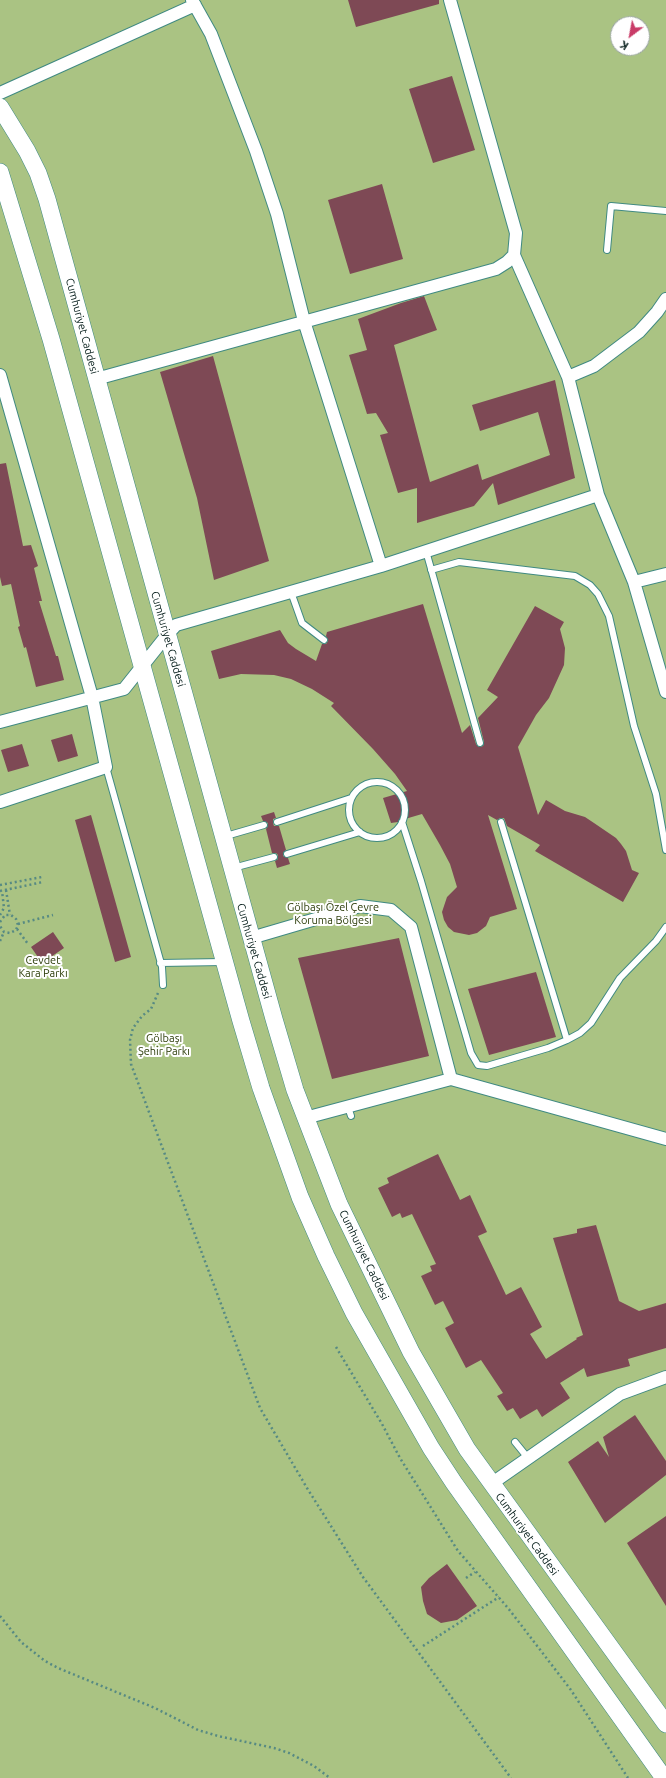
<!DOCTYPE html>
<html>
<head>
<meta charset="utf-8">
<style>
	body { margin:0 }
	#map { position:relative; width:666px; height:1778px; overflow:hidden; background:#a8f3e9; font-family:Ubuntu,sans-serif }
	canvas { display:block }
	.north { position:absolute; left:610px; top:16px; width:40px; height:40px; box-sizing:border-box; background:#fff; border:1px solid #99a3a2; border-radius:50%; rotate:212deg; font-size:11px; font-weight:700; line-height:16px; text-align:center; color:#001916 }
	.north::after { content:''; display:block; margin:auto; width:14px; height:18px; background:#c93c68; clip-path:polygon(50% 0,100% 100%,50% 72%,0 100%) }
</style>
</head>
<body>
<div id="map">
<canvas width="666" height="1778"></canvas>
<div class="north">K</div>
</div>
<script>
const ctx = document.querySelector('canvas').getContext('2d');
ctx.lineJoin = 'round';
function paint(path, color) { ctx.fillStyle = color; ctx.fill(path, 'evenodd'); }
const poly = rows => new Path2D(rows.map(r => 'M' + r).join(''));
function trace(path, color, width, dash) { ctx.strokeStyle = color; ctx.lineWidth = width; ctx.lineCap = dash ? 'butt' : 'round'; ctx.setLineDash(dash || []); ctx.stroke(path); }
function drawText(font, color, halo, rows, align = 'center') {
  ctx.font = font + ' Ubuntu,sans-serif'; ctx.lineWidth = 4; ctx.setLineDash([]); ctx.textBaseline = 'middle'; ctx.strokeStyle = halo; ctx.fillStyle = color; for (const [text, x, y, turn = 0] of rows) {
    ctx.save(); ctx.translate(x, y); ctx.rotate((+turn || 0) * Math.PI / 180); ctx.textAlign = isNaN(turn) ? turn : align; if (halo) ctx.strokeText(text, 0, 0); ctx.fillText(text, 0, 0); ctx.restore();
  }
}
const green = poly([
	[0,0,666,0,666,1778,0,1778],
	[618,24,642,24,642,48,618,48]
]);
const building = poly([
	[348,0,439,0,439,4,356,27],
	[452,76,475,150,433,163,409,89],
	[382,184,403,259,350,274,328,200],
	[424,296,437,330,394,345,430,482,478,464,482,480,550,455,538,412,480,431,472,405,555,380,575,478,498,505,493,483,474,506,417,523,417,488,398,493,380,435,388,433,376,413,367,414,349,355,367,350,358,319,401,303],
	[213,356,269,561,214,580,197,498,160,372],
	[6,463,23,546,31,545,38,566,34,568,42,601,39,601,56,656,58,656,64,680,36,687,26,647,24,648,18,627,20,626,11,584,2,586,0,577,0,464],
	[423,604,462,733,470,725,476,744,479,747,483,746,484,742,478,718,498,697,487,690,535,606,564,622,560,629,565,648,564,665,549,698,536,715,518,747,538,815,546,800,565,811,585,817,594,823,616,838,621,844,626,851,632,870,639,873,623,902,535,851,540,845,507,826,504,818,500,818,497,820,488,815,517,909,490,917,486,926,477,933,469,935,454,932,448,927,444,920,442,912,447,897,457,887,450,864,440,845,422,814,405,819,401,818,398,822,391,823,383,798,407,791,395,774,373,749,331,706,334,703,312,689,291,679,274,675,241,674,219,679,211,651,280,630,288,643,296,649,316,661,322,644,326,644,328,641,326,636,327,632],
	[72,734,78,756,58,762,51,740],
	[22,744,29,766,8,772,1,750],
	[274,812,276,818,273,819,273,823,274,826,279,826,286,850,283,853,283,856,288,858,290,864,277,868,275,861,278,859,278,855,276,853,272,853,266,829,268,826,268,823,263,821,261,816],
	[91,815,131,957,115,962,75,820],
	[53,932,64,948,42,963,31,947],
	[399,938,429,1056,332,1079,298,958],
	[536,972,556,1037,489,1055,468,989],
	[438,1154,460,1200,470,1195,487,1232,478,1236,506,1295,521,1287,542,1327,530,1334,546,1359,577,1339,576,1338,583,1335,553,1238,577,1233,577,1229,596,1225,619,1301,639,1311,666,1303,666,1348,628,1359,630,1366,587,1377,584,1368,560,1383,570,1398,542,1417,537,1409,520,1419,513,1408,507,1411,497,1396,503,1393,481,1360,466,1368,445,1328,454,1323,443,1301,435,1305,421,1276,432,1271,430,1266,436,1264,412,1214,402,1218,400,1213,392,1217,378,1188,389,1183,387,1178],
	[635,1415,666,1461,666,1475,605,1523,568,1462,598,1441,609,1457,603,1437],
	[666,1516,666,1606,627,1543],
	[447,1564,477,1606,457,1620,441,1623,427,1614,423,1601,421,1587,429,1578]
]);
const path = poly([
	[0,885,42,877],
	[6,890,10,915],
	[0,891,43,882],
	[0,915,4,908,2,891],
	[0,922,5,915,11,915,16,919,18,925,16,930,10,933,4,932,0,926],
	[18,924,53,915],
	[17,929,28,944],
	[0,941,4,932],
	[158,993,151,1009,142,1016,133,1028,130,1040,131,1064,260,1408,307,1488,363,1577,511,1778],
	[336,1347,382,1424,400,1458,458,1551,508,1608,571,1690,628,1778],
	[466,1578,475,1572],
	[0,1616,21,1642,45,1661,58,1668,155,1708,198,1730,218,1736,274,1748,289,1753,314,1766,330,1778],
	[423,1646,499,1597]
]);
const lane = poly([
	[607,250,611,206,666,211],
	[426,551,480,743],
	[431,570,459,562,575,576,590,585,598,594,609,616,634,726,656,794,666,850],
	[291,592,302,623,324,640],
	[106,767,162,967,163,985],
	'349 810a28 28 0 1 1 56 0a28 28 0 1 1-56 0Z',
	[277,822,351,798],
	[402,822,421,881,471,1053,478,1065,487,1066,548,1048,567,1040,501,822],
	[226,836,264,825],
	[287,854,360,832],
	[233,868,274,857],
	[160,963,223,962],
	[567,1040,580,1033,591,1023,620,978,656,941,666,927],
	[348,1107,351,1116],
	[515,1442,528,1458]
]);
const street = poly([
	[192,0,211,34,256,151,277,214,304,321,381,566],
	[0,93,195,5],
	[0,375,92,697,106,767,0,802],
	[568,377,594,366,639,332,657,312,666,299],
	[96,379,496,269,507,262,514,255,516,233,450,0],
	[598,495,634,582,666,692],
	[634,582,666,574],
	[0,722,124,689,167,635,176,625,381,566,598,495,568,377,514,255],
	[251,938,360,906,391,910,411,927,451,1079,305,1118],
	[451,1079,666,1139],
	[491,1484,620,1394,666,1377]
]);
const secondary = poly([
	[0,107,27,151,38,173,47,199,274,1019,295,1090,339,1204,411,1352,467,1449,666,1724],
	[0,172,51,339,241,1021,261,1088,300,1197,326,1256,354,1313,431,1448,454,1483,664,1778]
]);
const streetNames = [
	["Cumhuriyet Caddesi",82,326,75],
	["Cumhuriyet Caddesi",168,639,74],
	["Cumhuriyet Caddesi",254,951,74],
	["Cumhuriyet Caddesi",364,1255,64],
	["Cumhuriyet Caddesi",527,1534,54]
];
const parkNames = [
	["Gölbaşı Özel Çevre",333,907],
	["Koruma Bölgesi",333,920],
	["Cevdet",43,960],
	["Kara Parkı",43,973],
	["Gölbaşı",164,1038],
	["Şehir Parkı",164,1051]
];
paint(green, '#aac383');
paint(building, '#7e4955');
trace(lane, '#408a82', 8);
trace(street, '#408a82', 14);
trace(secondary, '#408a82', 18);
trace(path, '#578a83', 2.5, [2, 3]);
trace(lane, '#fff', 6);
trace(street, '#fff', 12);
trace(secondary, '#fff', 17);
drawText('11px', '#001916', '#fff', streetNames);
drawText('11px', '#2d3d0a', '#fff', parkNames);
</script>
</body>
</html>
